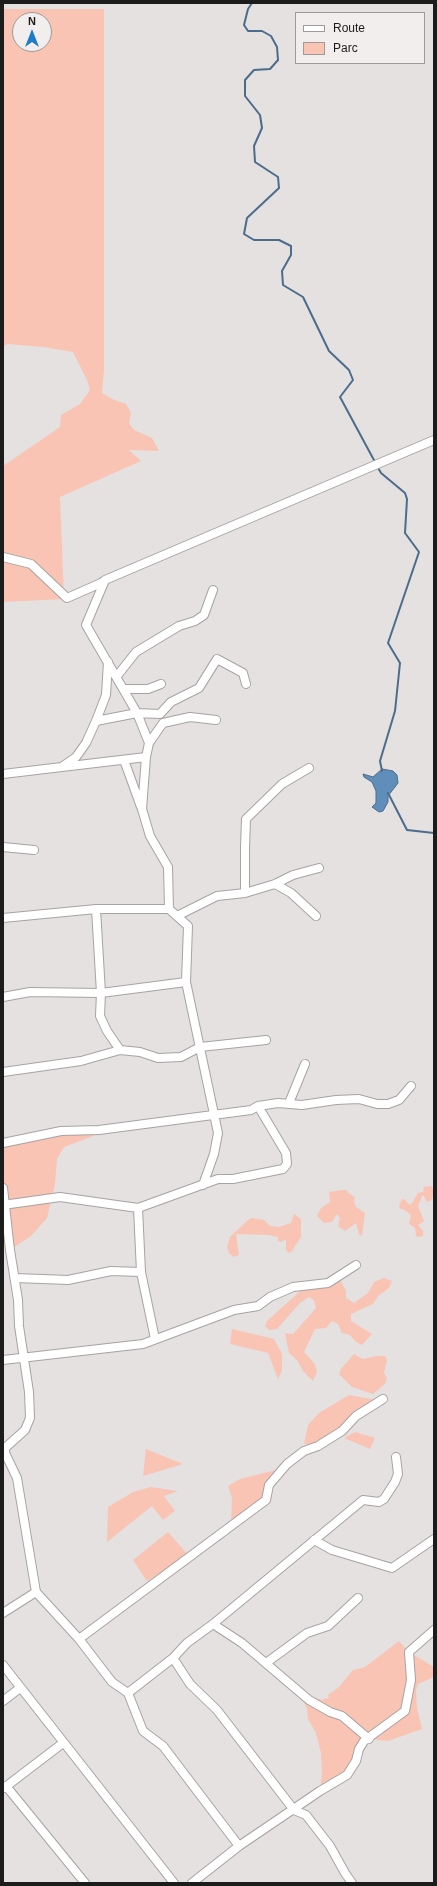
<!DOCTYPE html>
<html>
<head>
<meta charset="utf-8">
<style>
	body { margin:0 }
	#map { position:relative; width:437px; height:1886px; overflow:hidden; background:#e4e1e0; font-family:Arial,sans-serif }
	canvas { display:block }
	.frame { position:absolute; inset:0; border:4px solid #1d1c1c; pointer-events:none }
	.legend { position:absolute; left:295px; top:12px; width:130px; height:52px; box-sizing:border-box; background:#f2eeed; border:1px solid #9d9a99; margin:0; padding:5px 7px; list-style:none; font-size:12px; color:#1d1c1c }
	.legend li { display:flex; align-items:center; gap:8px; height:20px }
	.legend b { width:20px; border:1px solid #9d9a99 }
	.north { position:absolute; left:12px; top:12px; width:40px; height:40px; box-sizing:border-box; background:#f2eeed; border:1px solid #9d9a99; border-radius:50%; rotate:0deg; font-size:11px; font-weight:700; line-height:16px; text-align:center; color:#1d1c1c }
	.north::after { content:''; display:block; margin:auto; width:14px; height:18px; background:#1b7cc8; clip-path:polygon(50% 0,100% 100%,50% 72%,0 100%) }
</style>
</head>
<body>
<div id="map">
<canvas width="437" height="1886"></canvas>
<div class="frame"></div>
<ul class="legend">
<li><b style="height:5px;background:#fff"></b>Route</li>
<li><b style="height:11px;background:#f9c4b4"></b>Parc</li>
</ul>
<div class="north">N</div>
</div>
<script>
const ctx = document.querySelector('canvas').getContext('2d');
ctx.lineJoin = 'round';
function paint(path, color) { ctx.fillStyle = color; ctx.fill(path, 'evenodd'); }
const poly = rows => new Path2D(rows.map(r => 'M' + r).join(''));
function trace(path, color, width, dash) { ctx.strokeStyle = color; ctx.lineWidth = width; ctx.lineCap = dash ? 'butt' : 'round'; ctx.setLineDash(dash || []); ctx.stroke(path); }
const green = poly([
	[3,9,104,9,104,370,102,393,112,399,126,404,131,413,129,423,134,430,152,438,159,451,129,450,141,461,60,497,64,599,3,602,3,466,60,427,61,415,80,404,90,390,87,380,73,352,43,347,8,344,3,346],
	[20,20,44,20,44,44,20,44],
	[99,1130,93,1136,64,1147,57,1159,55,1184,47,1218,31,1236,10,1250,3,1188,3,1143],
	[431,1186,434,1190,432,1200,427,1202,424,1196,422,1196,418,1206,424,1221,418,1225,423,1231,423,1236,418,1237,416,1236,415,1228,409,1224,411,1215,403,1209,400,1209,399,1206,402,1199,405,1200,410,1205,412,1203,418,1193,423,1192,424,1187],
	[342,1190,347,1190,348,1193,355,1197,354,1201,356,1207,365,1213,362,1236,359,1234,356,1223,345,1231,338,1226,340,1218,337,1214,332,1222,324,1223,317,1216,321,1208,330,1202,329,1192],
	[294,1214,301,1219,301,1237,292,1251,289,1253,286,1250,286,1239,281,1242,278,1241,278,1237,268,1235,236,1234,239,1255,233,1257,229,1253,227,1247,230,1237,248,1220,252,1218,264,1220,270,1226,279,1227,291,1223],
	[339,1277,346,1291,346,1298,354,1303,368,1293,374,1282,384,1278,392,1281,389,1288,378,1296,373,1304,351,1314,351,1321,372,1334,362,1345,355,1341,350,1335,342,1333,338,1324,332,1321,326,1328,315,1329,304,1352,315,1364,317,1372,313,1381,303,1371,297,1360,289,1353,285,1333,293,1334,316,1308,314,1300,309,1297,300,1303,277,1329,269,1330,265,1326,267,1321,307,1285],
	[232,1329,274,1339,282,1354,282,1371,278,1379,268,1353,230,1344],
	[354,1354,363,1359,376,1356,385,1356,387,1360,384,1373,387,1378,385,1384,373,1394,352,1387,339,1374,341,1369],
	[349,1395,376,1400,333,1432,312,1444,304,1444,308,1425,319,1413],
	[355,1432,375,1438,370,1449,344,1438],
	[146,1449,183,1464,143,1476],
	[280,1469,264,1499,231,1525,232,1498,228,1486,240,1479],
	[151,1487,178,1491,164,1496,175,1511,163,1520,152,1506,107,1542,108,1507,133,1492],
	[168,1532,189,1556,147,1581,133,1560],
	[399,1641,409,1652,434,1667,434,1677,418,1684,416,1691,417,1708,422,1729,388,1741,369,1739,347,1775,320,1791,322,1773,321,1753,316,1733,308,1719,307,1709,300,1693,323,1700,325,1698,327,1699,329,1697,328,1695,339,1687,353,1670,365,1667]
]);
const water = poly([
	[382,769,393,771,397,775,398,783,388,796,388,802,383,811,379,812,372,807,376,803,376,791,372,782,364,777,363,774,373,777,382,769]
]);
const stream = poly([
	[252,3,248,9,244,25,248,31,262,31,271,36,277,47,278,60,270,69,254,70,245,80,245,96,260,115,262,128,254,146,255,162,278,177,279,188,247,218,244,234,254,240,279,240,291,246,291,255,282,271,283,285,303,297,329,351,349,370,353,380,340,397,375,462],
	[377,466,381,473,405,493,407,499,405,533,419,552,388,643,400,663,395,711,380,761,382,771],
	[388,793,407,830,434,833]
]);
const minor = poly([
	[3,557,31,564,67,598,101,583,104,581],
	[117,676,136,652,179,626,195,621,204,615,213,590],
	[124,689,148,689,161,684],
	[96,721,137,713,160,714,171,702,199,688,217,659,243,673,246,684],
	[149,743,163,723,190,717,216,720],
	[124,760,141,807],
	[63,766,76,757,86,743,96,721,106,695,108,662],
	[3,774,146,757],
	[3,847,34,850],
	[275,884,291,893,316,916],
	[245,893,245,848,246,819,282,784,309,768],
	[96,909,101,993,100,1016,107,1031,120,1050],
	[169,909,168,867,150,836,142,809,146,757,149,743,137,713,86,625,105,580,434,440],
	[177,916,217,896,245,893,275,884,293,875,319,868],
	[3,918,96,909,169,909,188,926,186,982,218,1133,214,1154,203,1185],
	[3,997,30,992,101,993,186,982],
	[3,1072,81,1061,120,1050,140,1052,158,1058,181,1057,200,1047,266,1040],
	[289,1103,305,1064],
	[3,1143,61,1131,99,1130,251,1110,258,1106,278,1103,302,1105,336,1100,359,1099,377,1104,388,1104,399,1100,411,1086],
	[3,1188,10,1250,18,1300,19,1326,29,1392,30,1418,25,1430,5,1448,5,1453,17,1478,36,1592,79,1639,112,1682,128,1693,143,1731,163,1746,239,1846],
	[3,1205,60,1197,138,1208,218,1179,233,1179,283,1169,287,1164,286,1153,258,1106],
	[138,1208,141,1272,155,1339],
	[15,1278,68,1280,111,1271,141,1272],
	[3,1360,143,1344,234,1310,258,1306,270,1297,293,1287,328,1283,356,1265],
	[314,1540,332,1550,392,1568,434,1539],
	[3,1613,36,1592],
	[213,1624,242,1643,309,1700,330,1712,342,1716,369,1739],
	[79,1639,266,1500,269,1485,287,1464,304,1451,318,1446,342,1431,356,1416,383,1399],
	[173,1658,190,1684,217,1710,294,1810,306,1815,330,1846,345,1873,352,1883],
	[266,1663,307,1633,328,1626,358,1598],
	[3,1665,174,1883],
	[128,1693,173,1658,187,1643,213,1624,363,1500,379,1502,384,1499,395,1482,398,1474,396,1457],
	[3,1701,20,1688],
	[6,1786,85,1883],
	[4,1788,63,1743],
	[192,1883,239,1846,320,1791,347,1775,356,1761,359,1749,364,1741,405,1711,411,1680,409,1652,434,1630]
]);
paint(green, '#f9c4b4');
paint(water, '#608eba');
trace(water, '#4c6c8b', 1);
trace(stream, '#4c6c8b', 2);
trace(minor, '#a7a3a2', 10);
trace(minor, '#fff', 8);
</script>
</body>
</html>
